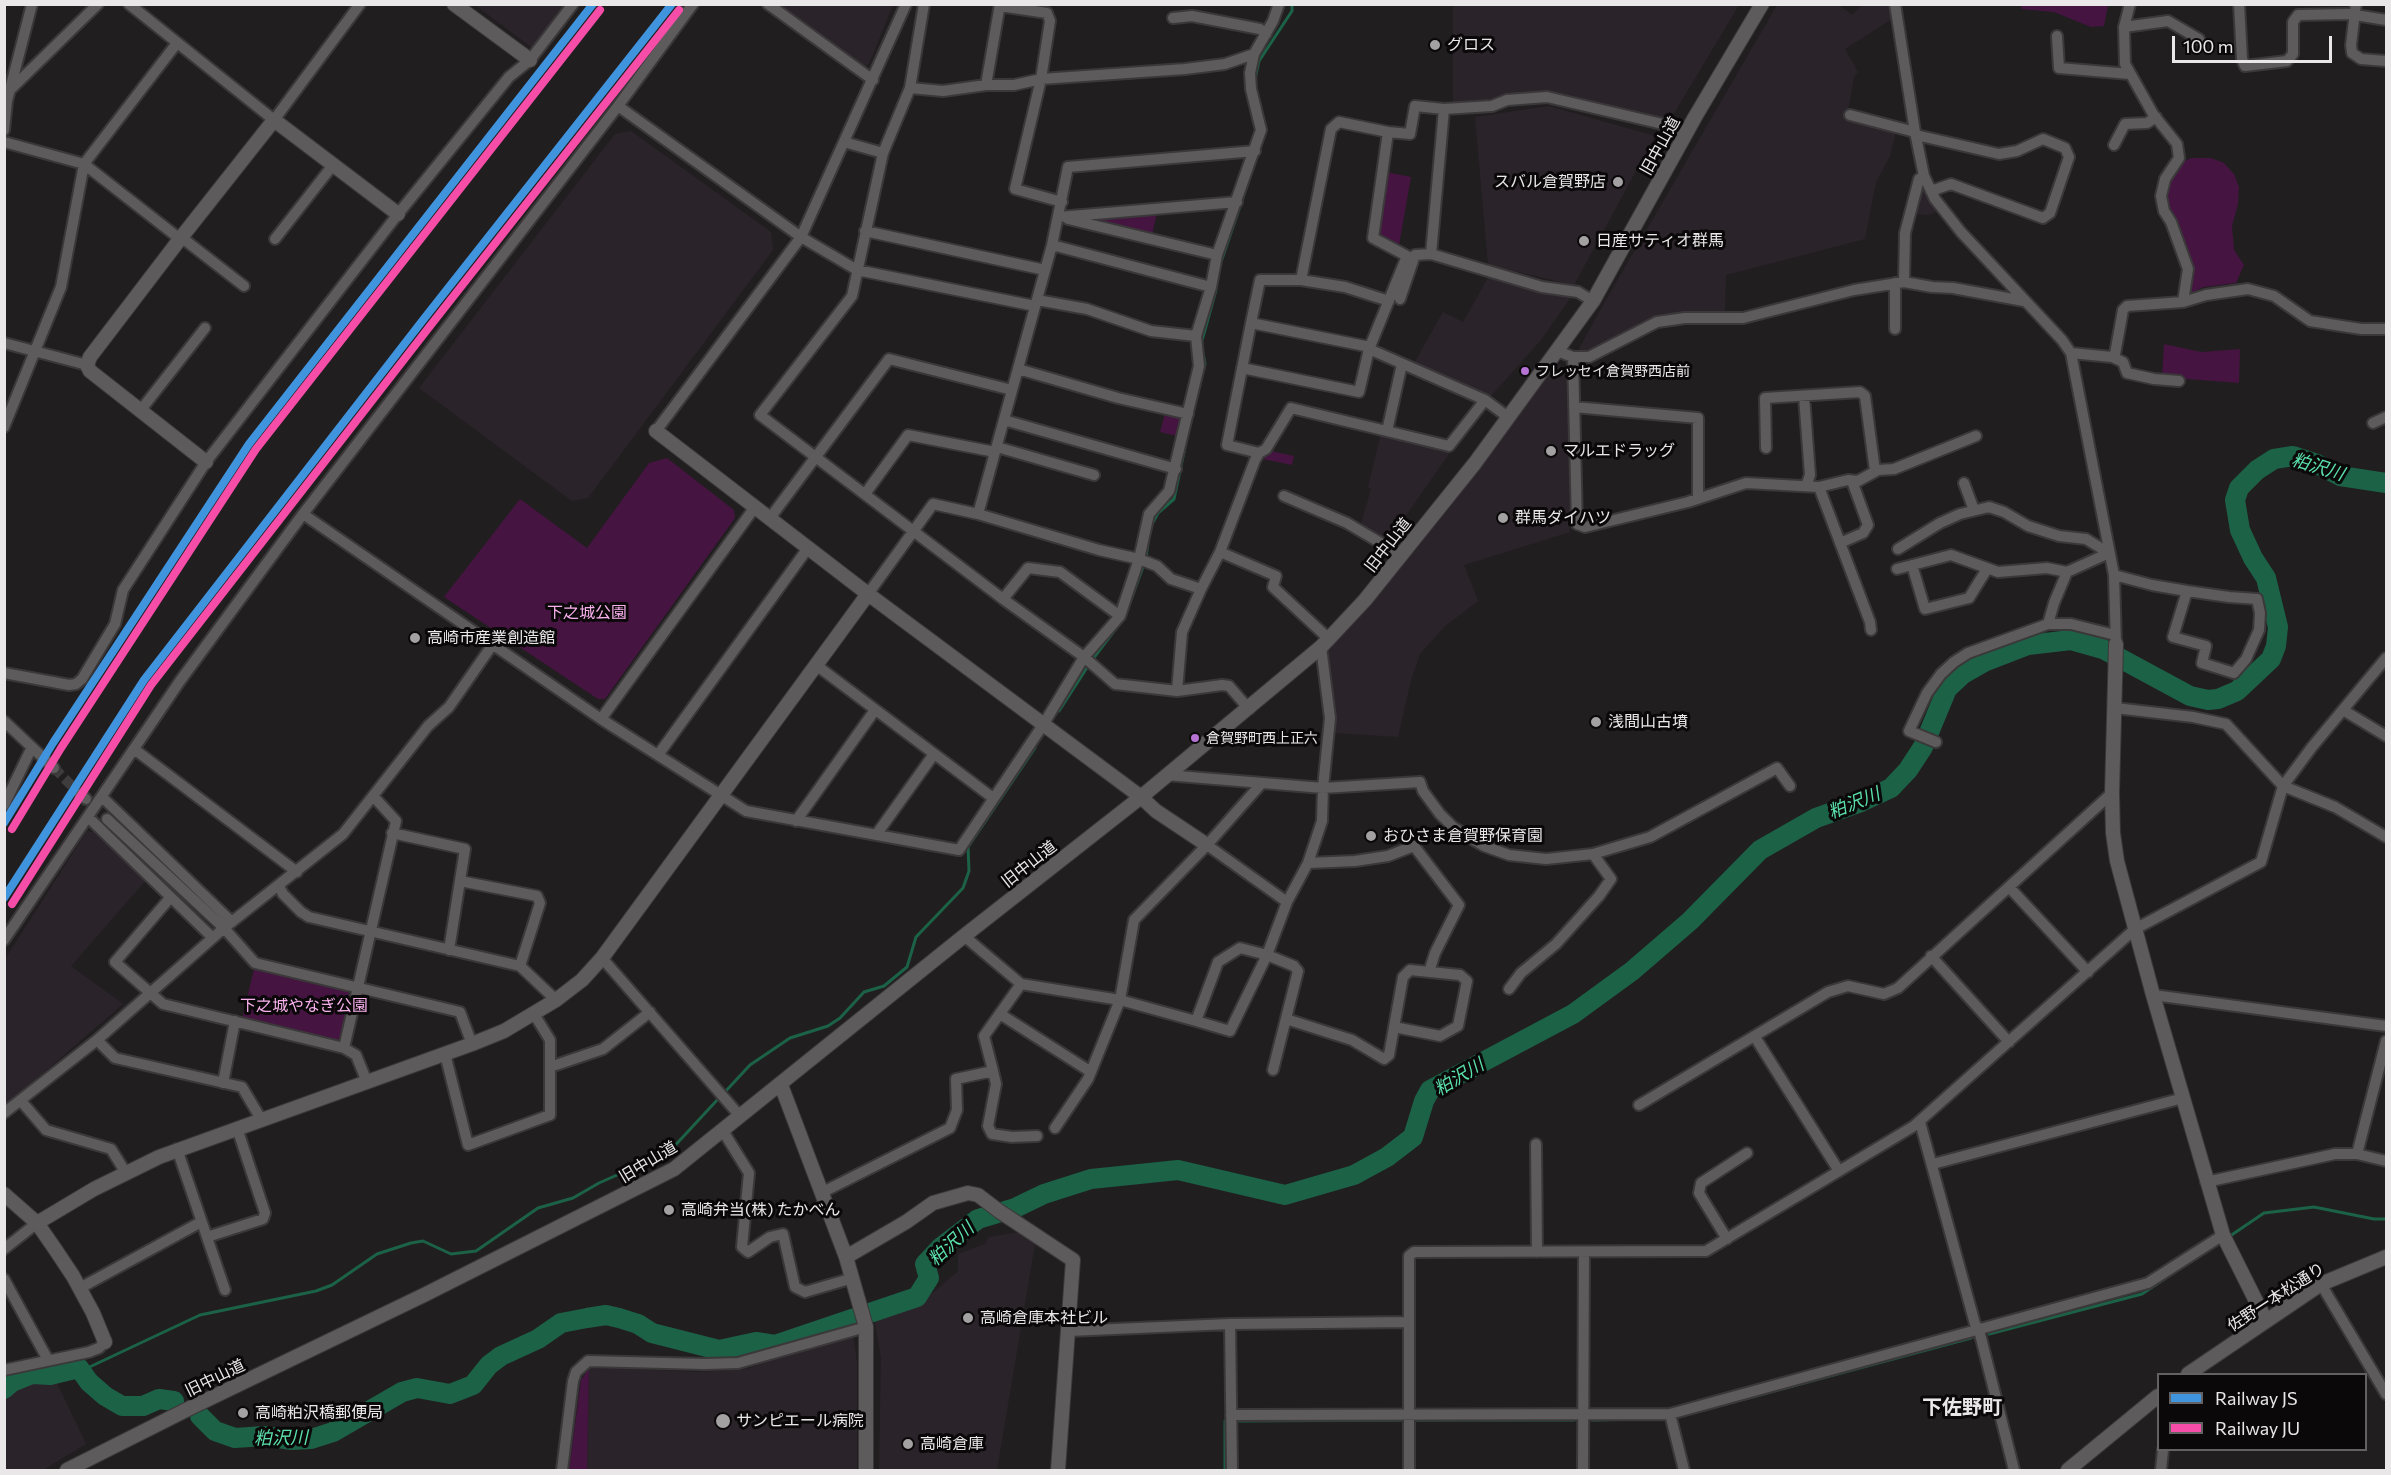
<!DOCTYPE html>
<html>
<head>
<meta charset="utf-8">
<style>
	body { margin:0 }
	#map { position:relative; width:2391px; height:1475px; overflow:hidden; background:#211e20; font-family:Commissioner,sans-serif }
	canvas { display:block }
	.frame { position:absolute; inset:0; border:6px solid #eae7e9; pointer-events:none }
	.legend { position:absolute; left:2157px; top:1373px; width:210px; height:78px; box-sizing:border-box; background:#0a0809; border:2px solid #646163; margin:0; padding:8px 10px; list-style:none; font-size:18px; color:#eae7e9 }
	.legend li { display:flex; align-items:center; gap:12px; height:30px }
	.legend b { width:30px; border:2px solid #646163 }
	.scale { position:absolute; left:2172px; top:36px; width:160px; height:27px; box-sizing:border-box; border:3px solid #eae7e9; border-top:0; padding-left:8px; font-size:18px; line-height:21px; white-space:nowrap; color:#eae7e9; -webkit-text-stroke:4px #0a0809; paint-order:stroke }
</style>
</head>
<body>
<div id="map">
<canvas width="2391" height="1475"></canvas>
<div class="frame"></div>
<ul class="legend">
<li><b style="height:8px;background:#4094de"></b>Railway JS</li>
<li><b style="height:8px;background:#f54da8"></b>Railway JU</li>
</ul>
<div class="scale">100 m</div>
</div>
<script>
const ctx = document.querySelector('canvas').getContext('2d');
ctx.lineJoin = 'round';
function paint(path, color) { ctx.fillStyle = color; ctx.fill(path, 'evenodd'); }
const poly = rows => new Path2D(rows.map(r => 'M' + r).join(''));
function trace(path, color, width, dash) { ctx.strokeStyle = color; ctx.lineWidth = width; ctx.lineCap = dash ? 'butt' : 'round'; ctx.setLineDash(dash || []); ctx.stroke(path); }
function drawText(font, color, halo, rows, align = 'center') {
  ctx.font = font + ' Commissioner,"Noto Sans JP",sans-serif'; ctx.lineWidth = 6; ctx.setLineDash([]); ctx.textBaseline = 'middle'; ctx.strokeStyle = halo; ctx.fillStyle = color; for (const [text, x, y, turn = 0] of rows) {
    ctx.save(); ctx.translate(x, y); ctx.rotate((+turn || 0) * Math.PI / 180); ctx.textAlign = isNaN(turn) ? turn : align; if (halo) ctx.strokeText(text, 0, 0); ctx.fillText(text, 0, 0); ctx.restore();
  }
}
const built = poly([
	[475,5,568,5,534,49],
	[776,5,893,5,869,64,863,67],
	[1453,5,1739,5,1670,120,1547,92,1490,101,1453,103],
	[1777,5,1839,5,1852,15,1862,5,1890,5,1892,19,1845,49,1858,72,1854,77,1847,117,1896,131,1890,156,1876,182,1865,239,1726,275,1725,312,1661,314,1599,347,1580,351,1579,349,1603,305],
	[1549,106,1655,136,1574,285,1488,265,1475,117],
	[631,131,771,232,773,250,588,498,572,501,419,388,615,134],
	[1923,183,1936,212,1928,215,1917,214,1915,221,1910,220],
	[1489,276,1531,290,1571,297,1541,340,1489,398,1412,367,1443,312,1463,322],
	[1556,365,1567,367,1570,532,1464,565,1478,601,1444,627,1420,654,1411,680,1398,737,1335,733,1328,649,1416,548],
	[1381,433,1451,451,1388,541,1361,524,1371,489,1368,487],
	[87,831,93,832,146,880,71,966,123,1004,5,1106,5,959],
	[1019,1232,1035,1244,997,1470,879,1470,881,1358,874,1317,921,1303,958,1271,958,1254,985,1244,989,1237],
	[853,1335,857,1362,857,1470,587,1470,589,1369,592,1367,697,1372,746,1369],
	[55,1379,86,1444,43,1470,5,1470,5,1397,14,1389,32,1380]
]);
const green = poly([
	[2022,5,2022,4,2108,5,2104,26,2091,27,2054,12,2021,9],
	[2192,158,2211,158,2224,163,2234,174,2239,187,2238,204,2232,226,2234,250,2244,265,2236,283,2204,287,2188,294,2181,238,2176,219,2169,209,2165,197,2166,184,2181,162],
	[1386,172,1411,177,1399,245,1380,237,1378,232],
	[1157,213,1152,235,1079,218],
	[2164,344,2201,352,2240,349,2239,383,2162,377],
	[1165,413,1182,417,1177,436,1160,432],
	[1271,451,1294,456,1292,465,1263,459,1264,455],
	[667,458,734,510,735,518,605,699,598,699,444,597,520,499,587,548,649,463],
	[254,969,346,988,349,993,340,1038,334,1041,242,1019],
	[589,1369,587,1470,569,1470,581,1380]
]);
const stream = poly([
	[1255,79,1259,61,1292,11,1292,4],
	[1221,262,1265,133],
	[1201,344,1216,290],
	[1198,391,1205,364,1203,353],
	[1151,526,1158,513,1174,499,1184,452],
	[1146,558,1149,535],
	[1132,597,1144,564],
	[1092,660,1124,618],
	[1059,711,1088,666],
	[724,1093,750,1065,790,1038,828,1026,840,1018,864,992,884,986,907,967,916,937,963,888,969,871,968,847,1035,748],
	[2230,1236,2264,1213,2314,1207,2374,1219,2386,1219],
	[1989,1334,2142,1294,2191,1261],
	[81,1371,200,1315,316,1291,332,1285,377,1254,411,1243,423,1241,451,1254,476,1251,538,1208,573,1198,599,1183,669,1152,719,1098],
	[1700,1411,1971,1338],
	[1416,1420,1574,1420],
	[1592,1420,1650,1419],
	[1238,1421,1402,1420],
	[1225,1470,1225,1421]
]);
const river = poly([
	[4,1389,12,1382,32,1374,50,1375,79,1368,89,1382,105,1396,122,1406,143,1406,159,1399,174,1401],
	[200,1416,215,1431,235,1438,264,1436,292,1440,311,1439,333,1432,402,1392,417,1388,450,1394,473,1385,489,1365,501,1356,538,1339,561,1323,587,1318,606,1315,619,1318,638,1324,652,1333,719,1350,756,1342,775,1345,917,1297,929,1278,925,1264,940,1248,978,1219,1015,1208,1044,1194,1091,1179,1178,1170,1285,1195,1354,1175,1387,1157,1413,1137,1424,1101,1430,1090,1573,1014,1632,971,1690,921,1760,850,1816,818,1861,802,1891,788,1908,770,1923,747,1947,689,1963,674,1984,662,2028,645,2071,640,2103,649,2190,696,2208,700,2218,699,2237,691,2271,659,2276,646,2278,627,2266,578,2253,558,2240,530,2235,500,2239,488,2257,470,2274,459,2293,456,2317,464,2340,476,2386,483]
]);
const streetTunnel = poly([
	[54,768,80,794]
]);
const street = poly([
	[129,4,274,120,360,4],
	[768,4,873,80],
	[924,4,910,88,883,153,852,296,760,415,1003,599,1084,657,1115,684,1177,691,1222,685,1229,686,1249,709],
	[1895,4,1915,132,1924,176,1935,199,1961,232,2062,340,2071,353,2114,575,2116,644],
	[2130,4,2124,27,2125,64,2153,114,2177,144,2179,158,2165,179,2161,196,2164,211,2171,222,2188,269,2183,302],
	[2239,4,2242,59,2245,66,2287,61,2293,54,2293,22,2298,15,2349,14,2386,20],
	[2356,4,2351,45,2352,53,2361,59,2386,61],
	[1000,6,1047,13,1050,21,1041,79,1015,189,1062,202],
	[1173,18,1192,16,1260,29,1266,34],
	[2124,27,2168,21,2199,39],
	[2057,36,2059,68,2130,74],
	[986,85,1000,4],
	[910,88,943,91,986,85,1014,85,1041,79,1185,69,1225,64,1254,54],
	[11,89,98,4],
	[618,106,801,237,857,270,1035,306],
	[1444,109,1431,254,1542,287,1578,292,1593,301],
	[1850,115,1915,132],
	[4,130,7,101,32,4],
	[1388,132,1373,238,1407,256,1369,349,1485,400,1508,417],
	[1916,135,1999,154,2017,151,2043,139,2065,148,2069,157,2050,213,2043,218,1951,184,1931,191],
	[4,142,84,164,180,239],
	[844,142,883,153],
	[2114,145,2125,124,2147,123,2156,117],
	[1059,217,1237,202],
	[1068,219,1217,255],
	[865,231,1045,270],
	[181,237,244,286],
	[275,239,333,165],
	[1052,245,1211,287],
	[1301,280,1260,280,1251,323,1370,347],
	[1904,282,1905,233,1919,179,1924,176],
	[1895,283,1895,329],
	[1400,299,1415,255,1431,254],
	[1037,300,1087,309,1151,331,1196,336],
	[1389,301,1345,287,1301,280,1331,129,1339,122,1388,132,1410,134,1415,106,1444,109,1492,106,1507,100,1547,97,1671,126,1685,134],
	[1251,323,1227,445,1259,453],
	[4,343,87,365],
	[1557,351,1573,357,1589,357,1657,322,1685,318,1743,318,1854,290,1904,282,1932,287,1953,288,2024,301],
	[2071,353,2112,357,2115,354,2123,310,2127,306,2183,302,2206,295,2248,289,2274,296,2310,321,2361,329,2386,329],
	[1573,357,1577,524,1585,527,1688,502,1746,483,1819,487,1848,480,1858,481,1878,470,1894,469,1976,436],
	[2112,357,2123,362,2127,373,2154,379,2179,381],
	[1242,368,1359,392,1369,349],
	[1018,369,1118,398,1188,414],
	[1804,396,1810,475,1806,486],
	[1574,407,1698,418,1698,499],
	[140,411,205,328],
	[1004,420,1176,469],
	[2373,423,2386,417],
	[4,427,61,287,84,164,177,43],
	[656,431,801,237,906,4],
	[1387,431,1402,364],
	[997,447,1094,475],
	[1766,448,1765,398,1860,392,1865,396,1875,471],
	[1964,483,1974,510],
	[1819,487,1870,622,1871,630],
	[865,494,908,435,995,452],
	[1284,496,1347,523,1401,555],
	[303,514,601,719,746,811,959,850,1043,725,1084,657,1120,616,1139,559,1149,514,1169,491,1199,366,1196,336,1211,287,1217,255,1261,130,1251,89,1250,73,1254,54,1273,21,1279,4],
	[978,514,1052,245,1068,167,1255,151],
	[770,518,889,359,1012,390],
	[1840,543,1863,533,1868,525,1852,481],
	[1898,549,1940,523,1960,514,1989,507,2004,512,2028,526,2059,536,2086,539,2109,553],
	[1220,552,1276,576,1273,587,1329,639],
	[1912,565,1925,609,1969,598,1987,569],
	[1897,569,1951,555,1998,572,2047,568,2067,572,2109,553],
	[2114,575,2152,585,2187,591,2229,597,2257,599,2260,613,2259,630,2246,659,2234,673,2202,663,2206,646,2173,637,2187,591],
	[868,594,933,504,978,514,1099,550,1139,559,1157,566,1171,579,1201,589],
	[1003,599,1028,568,1060,572,1120,616],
	[2048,624,2071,624,2115,635],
	[816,665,993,798],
	[4,673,69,685,76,684,82,679,115,624,123,590,206,462,398,214,509,77,530,60,573,4],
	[1177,691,1182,632,1201,589,1220,552,1255,460,1259,453,1266,449,1291,408,1449,446,1485,400],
	[2115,708,2193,717,2226,724,2283,786,2335,807,2386,837],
	[2343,710,2386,736],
	[601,719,755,507],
	[4,721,54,768],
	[1936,742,1909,731,1927,693,1941,674,1954,662,1968,653,2048,624,2054,603,2067,572],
	[134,749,297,872],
	[658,755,808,548],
	[1166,775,1323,788,1420,782,1423,791,1440,814,1453,827,1467,836,1484,846,1509,855,1546,859,1593,854,1650,837,1777,768,1790,786],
	[80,794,86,799],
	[102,797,232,922],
	[4,805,32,747],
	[88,817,213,938],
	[107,819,224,928,255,963,460,1012,472,1044],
	[796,821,875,710],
	[392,833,465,849,449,950],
	[876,835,934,754],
	[1207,845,1287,902],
	[1308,863,1355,861,1388,856,1414,846,1459,905,1435,953,1429,972],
	[460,881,537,896,540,903,520,966],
	[279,886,283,894,301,912,309,917,520,966,556,1000],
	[2009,887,2088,972],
	[170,898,115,962,163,1004,344,1048,356,1055,367,1082],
	[964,936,1021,984,1120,1000,1196,1021,1218,962,1240,948,1267,955,1287,902,1308,863,1322,821,1323,788,1330,718,1321,647],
	[4,940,180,681,303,514,618,106,693,4],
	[1931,956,2009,1042],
	[602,958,740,1116],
	[1509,989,1521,973,1556,944,1599,896,1611,879,1593,854],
	[2153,995,2386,1026],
	[1000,1014,1091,1072],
	[1286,1019,1352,1040,1384,1059,1389,1055,1403,977,1410,970,1460,975,1467,981,1458,1026,1440,1036,1394,1027],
	[1196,1021,1230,1031,1267,955,1294,966,1298,971,1273,1070],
	[1755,1037,1839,1171],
	[97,1040,115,1058,242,1087,261,1119],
	[344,1048,396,821,374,797],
	[445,1054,468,1145,550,1115,550,1040,534,1014],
	[550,1067,603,1049,650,1012],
	[993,1071,996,1084,988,1126,992,1134,1012,1137,1037,1136],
	[223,1083,235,1021],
	[21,1101,46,1130,111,1149,126,1173],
	[1639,1105,1828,992,1848,986,1884,994,1898,988,2112,793],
	[4,1113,97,1040,224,928,343,834,428,726,449,707,493,644],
	[1920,1122,1975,1324,1979,1330,2014,1470],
	[1055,1128,1088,1079,1120,1000,1134,920,1207,845,1261,784],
	[723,1131,749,1173,742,1247,748,1252,770,1237,783,1234,795,1287,805,1292,853,1278],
	[1536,1144,1537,1252],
	[177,1149,225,1290],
	[2357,1154,2386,1041],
	[1933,1164,2183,1098],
	[2206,1182,2335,1154,2357,1154,2386,1161],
	[821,1193,950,1128,957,1110,956,1079,993,1071,984,1036,1021,984],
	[207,1237,263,1219,265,1213,237,1128],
	[1727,1239,1699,1193,1701,1183,1747,1153],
	[4,1249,37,1223],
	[4,1279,48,1360],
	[2321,1284,2386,1394],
	[80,1288,201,1222],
	[1230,1324,1232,1470],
	[1068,1331,1230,1324,1408,1322],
	[4,1370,89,1352,99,1348,105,1342],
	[1670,1414,1684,1470],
	[1231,1415,1670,1414,2148,1283,2223,1235],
	[562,1470,573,1381,576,1372,588,1361,704,1364,738,1363,866,1327],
	[1409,1470,1409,1256,1414,1252,1706,1251,1914,1126,2135,929,2261,862,2283,786,2312,747,2386,658],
	[1583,1470,1584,1252],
	[2161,1470,2163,1450]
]);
const secondary = poly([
	[454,4,530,60],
	[656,431,868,594,1141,797,1156,811,1207,845],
	[206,462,90,371,87,365,90,357,180,239,274,120,398,214],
	[2116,644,2112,793,2113,833,2117,861,2153,995,2223,1235,2266,1321],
	[781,1085,846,1257,866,1327,866,1470],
	[4,1194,37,1223,55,1249,73,1276,93,1313,105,1342],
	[37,1223,94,1189,159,1157,472,1044,504,1031,556,1000,582,980,602,958,868,594],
	[846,1257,906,1222,933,1203,968,1193,978,1195,999,1211,1073,1260,1058,1470],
	[2188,1374,2321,1284,2386,1257],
	[67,1470,194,1406,424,1295,674,1169,964,936,1141,797,1321,647,1365,600,1475,463,1593,301,1695,117,1762,4],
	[2068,1470,2158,1396]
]);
const rail1 = poly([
	[4,823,53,743,249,444,593,4],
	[4,898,144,680,423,320,672,4]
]);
const rail2 = poly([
	[12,829,61,748,256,449,600,10],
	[12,904,151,685,430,326,679,10]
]);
const markers = [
	[1435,45,6,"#a4a1a3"],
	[1618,182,6,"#a4a1a3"],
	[1584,241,6,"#a4a1a3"],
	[1525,371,5,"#b673d3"],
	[1551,451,6,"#a4a1a3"],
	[1503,518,6,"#a4a1a3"],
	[415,638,6,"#a4a1a3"],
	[1596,722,6,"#a4a1a3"],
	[1195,738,5,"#b673d3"],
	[1371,836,6,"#a4a1a3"],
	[669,1210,6,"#a4a1a3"],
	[968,1318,6,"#a4a1a3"],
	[243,1413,6,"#a4a1a3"],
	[723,1421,8,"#a4a1a3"],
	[908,1444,6,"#a4a1a3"]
];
const busNames = [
	["フレッセイ倉賀野西店前",1536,371],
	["倉賀野町西上正六",1206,738]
];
const poiNames = [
	["グロス",1447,45],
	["スバル倉賀野店",1606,182,"right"],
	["日産サティオ群馬",1596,241],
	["マルエドラッグ",1563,451],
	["群馬ダイハツ",1515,518],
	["高崎市産業創造館",427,638],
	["浅間山古墳",1608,722],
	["おひさま倉賀野保育園",1383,836],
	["高崎弁当(株) たかべん",681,1210],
	["高崎倉庫本社ビル",980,1318],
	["高崎粕沢橋郵便局",255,1413],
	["サンピエール病院",736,1421],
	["高崎倉庫",920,1444]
];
const streetNames = [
	["旧中山道",1660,146,-61],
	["旧中山道",1388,545,-52],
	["旧中山道",1029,864,-38],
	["旧中山道",648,1162,-31],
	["佐野一本松通り",2276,1297,-33],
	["旧中山道",215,1378,-26]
];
const parkNames = [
	["下之城公園",587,613],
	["下之城やなぎ公園",304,1006]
];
const waterNames = [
	["粕沢川",2318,467,17],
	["粕沢川",1854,803,-22],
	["粕沢川",1459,1077,-31],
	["粕沢川",951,1244,-43],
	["粕沢川",281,1438,-1]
];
const quarterNames = [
	["下佐野町",1962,1407]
];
paint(built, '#2b232a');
paint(green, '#451440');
trace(stream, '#1b6247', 3);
trace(river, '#1b6247', 20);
trace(streetTunnel, '#3f3c3e', 10, [10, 5]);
trace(street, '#3b383a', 14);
trace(secondary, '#3b383a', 16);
trace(street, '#5d5b5c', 10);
trace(secondary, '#5d5b5c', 14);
trace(rail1, '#4094de', 8);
trace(rail2, '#f54da8', 8);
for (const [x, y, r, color] of markers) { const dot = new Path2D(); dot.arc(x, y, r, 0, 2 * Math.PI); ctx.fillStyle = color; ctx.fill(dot); trace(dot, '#0a0809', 2); }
drawText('14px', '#eae7e9', '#0a0809', busNames, 'left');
drawText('16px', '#eae7e9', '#0a0809', poiNames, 'left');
drawText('16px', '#eae7e9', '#0a0809', streetNames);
drawText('16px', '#f8b0ec', '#0a0809', parkNames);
drawText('italic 18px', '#5be1ab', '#0a0809', waterNames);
drawText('bold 20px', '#eae7e9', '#0a0809', quarterNames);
</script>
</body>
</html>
